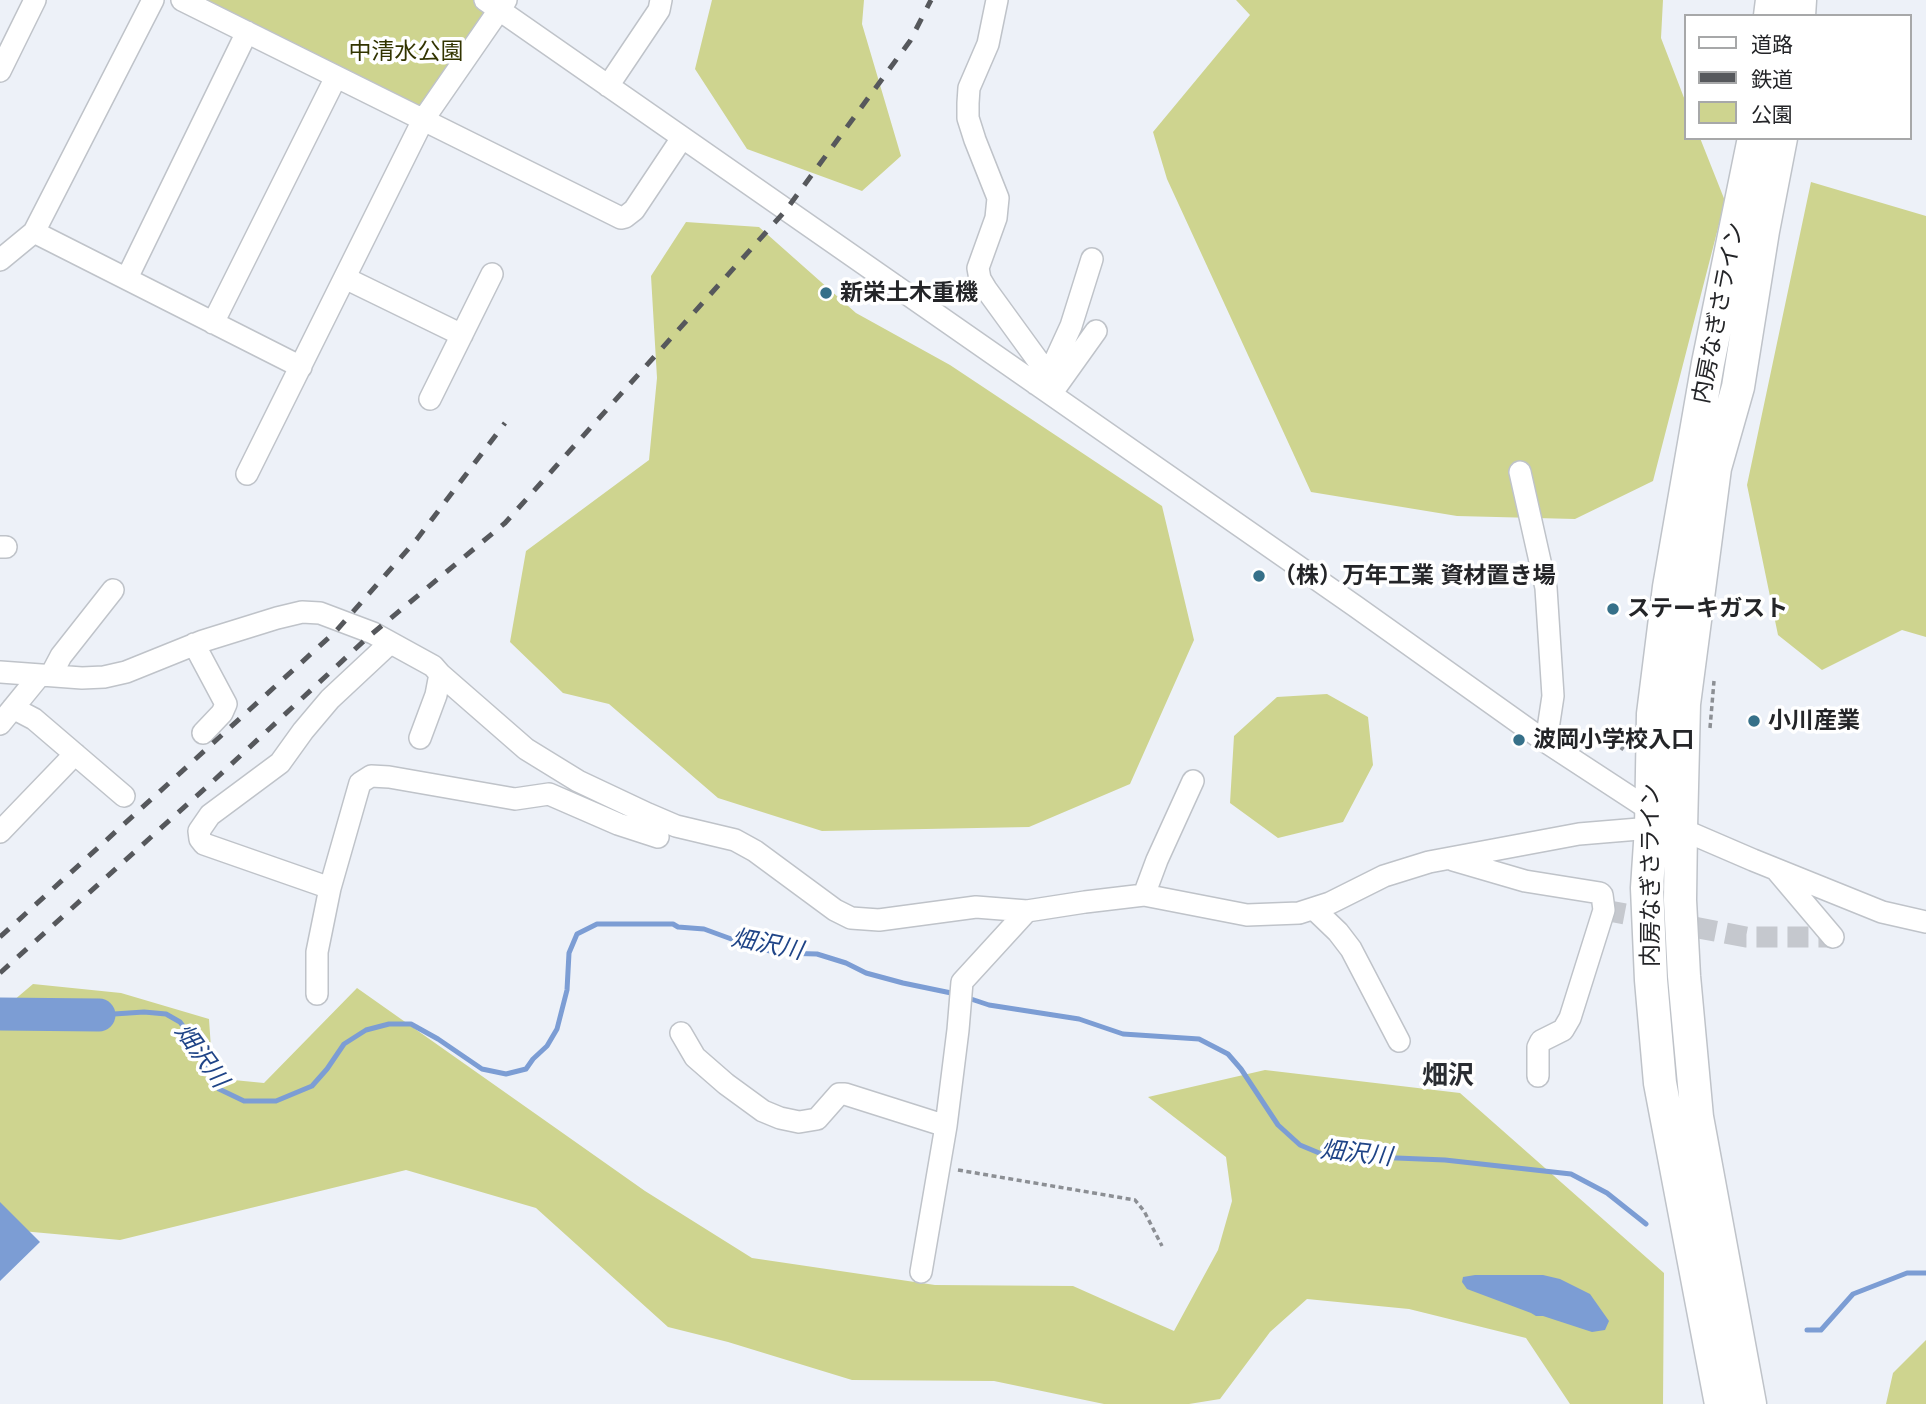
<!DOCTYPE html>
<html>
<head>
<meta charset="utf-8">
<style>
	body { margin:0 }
	#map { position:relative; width:1926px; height:1404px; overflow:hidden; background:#edf1f8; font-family:"Work Sans","Noto Sans JP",sans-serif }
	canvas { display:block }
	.legend { position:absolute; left:1684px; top:14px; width:228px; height:126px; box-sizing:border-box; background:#fff; border:2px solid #a7a8a9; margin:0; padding:9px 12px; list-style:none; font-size:21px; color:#242528 }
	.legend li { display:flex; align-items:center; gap:14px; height:35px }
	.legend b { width:35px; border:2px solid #a7a8a9 }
</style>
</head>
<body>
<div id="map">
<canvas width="1926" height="1404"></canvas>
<ul class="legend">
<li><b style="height:9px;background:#fff"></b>道路</li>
<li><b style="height:9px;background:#56585c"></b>鉄道</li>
<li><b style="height:19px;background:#ced48f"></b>公園</li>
</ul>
</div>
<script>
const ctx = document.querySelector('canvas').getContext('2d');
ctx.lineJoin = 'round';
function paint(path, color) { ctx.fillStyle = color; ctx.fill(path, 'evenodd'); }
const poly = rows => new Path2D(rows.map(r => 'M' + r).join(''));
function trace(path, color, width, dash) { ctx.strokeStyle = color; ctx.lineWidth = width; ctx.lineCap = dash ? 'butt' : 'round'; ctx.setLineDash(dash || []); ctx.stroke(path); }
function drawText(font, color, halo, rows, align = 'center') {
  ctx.font = font + ' "Work Sans","Noto Sans JP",sans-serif'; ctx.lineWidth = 7; ctx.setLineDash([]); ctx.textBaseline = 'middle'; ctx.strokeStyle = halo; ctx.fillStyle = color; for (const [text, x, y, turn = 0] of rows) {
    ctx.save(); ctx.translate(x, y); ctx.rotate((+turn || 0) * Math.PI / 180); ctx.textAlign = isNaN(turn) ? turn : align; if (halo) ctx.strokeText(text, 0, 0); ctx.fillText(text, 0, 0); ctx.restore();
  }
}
const green = poly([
	[182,0,485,0,499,9,423,120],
	[712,0,864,0,862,24,901,156,862,191,747,149,695,69],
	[1236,0,1663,0,1661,38,1686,103,1686,138,1700,138,1725,201,1653,481,1575,519,1457,516,1311,492,1167,179,1153,132,1250,15],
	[1811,182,1926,216,1926,637,1902,630,1822,670,1778,635,1747,485],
	[686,222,759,227,856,313,950,365,1162,506,1194,640,1130,784,1029,827,822,831,718,798,609,704,563,693,510,642,526,551,649,460,657,378,651,276],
	[1327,694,1368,717,1373,765,1343,822,1278,838,1230,803,1234,736,1277,697],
	[33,984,121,993,209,1019,213,1078,264,1083,357,988,645,1191,752,1258,935,1285,1073,1286,1174,1331,1218,1250,1232,1201,1226,1157,1148,1097,1265,1070,1460,1093,1664,1273,1663,1404,1570,1404,1526,1338,1409,1309,1307,1299,1270,1332,1220,1399,1189,1404,1104,1404,994,1381,852,1380,728,1342,668,1327,536,1208,406,1170,120,1240,0,1229,0,1012],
	[1926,1340,1926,1404,1886,1404,1893,1373]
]);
const water = poly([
	[0,1202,40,1242,0,1281],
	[1475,1275,1543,1275,1560,1279,1590,1294,1609,1321,1605,1330,1592,1332,1543,1316,1536,1316,1531,1313,1467,1289,1462,1282,1463,1277]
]);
const stream = poly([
	[965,997,989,1005,1079,1019,1123,1034,1199,1039,1228,1054,1241,1069,1278,1125,1300,1145,1324,1155,1445,1160,1571,1174,1607,1193,1646,1224],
	[99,1015,144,1012,166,1014,180,1022,195,1042,219,1089,244,1101,276,1101,312,1086,327,1069,344,1044,366,1030,389,1024,411,1024,438,1039,482,1069,506,1074,526,1069,533,1059,547,1046,557,1029,567,990,569,953,577,934,597,924,673,924,678,927,704,929,756,948,780,953,817,954,846,963,866,973,903,983,956,994],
	[1807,1330,1821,1330,1853,1294,1907,1273,1926,1273]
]);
const river = poly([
	[0,1014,99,1015]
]);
const minorTunnel = poly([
	[1604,910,1746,937,1833,937]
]);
const path = poly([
	[1710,728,1714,681],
	[1621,750,1628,740],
	[958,1170,1135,1200,1144,1211,1162,1246]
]);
const minor = poly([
	[182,0,621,218,625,217,634,210,682,138],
	[485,0,1355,606,1546,742,1650,810,1681,829,1753,860,1882,912,1926,922],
	[997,0,988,44,969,88,968,103,968,118,975,140,998,198,996,218,978,268,980,279,986,289,1039,362,1042,368,1036,384],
	[0,71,35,0],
	[608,86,659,10,661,0],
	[34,232,301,367],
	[0,260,34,232,153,0],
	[127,278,247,32],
	[345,278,462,335],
	[213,323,336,77],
	[1043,387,1071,326,1092,259],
	[1051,394,1096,331],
	[430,399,492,274],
	[1520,472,1546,588,1553,696,1546,742],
	[247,474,423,120,506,0],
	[0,547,6,547],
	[194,644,226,704,222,713,203,733],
	[0,672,82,678,104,677,126,672,203,641,277,618,302,612,320,613,373,633,433,666,440,674,526,749,578,781,648,814,676,826,735,840,755,851,835,910,851,918,879,920,976,907,1027,911,1085,902,1144,895,1247,915,1299,913,1330,903,1384,876,1429,862,1579,834,1651,828],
	[51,675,61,656,113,590],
	[13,708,34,719,124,796],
	[0,724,40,675],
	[420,738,436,695,440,674],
	[0,832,75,754],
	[1453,860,1525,881,1600,893,1602,895,1604,910,1570,1018,1563,1030,1541,1041,1538,1047,1538,1076],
	[1778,872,1833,937],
	[330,888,204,844,200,839,199,831,210,815,280,763,303,731,330,699,390,643],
	[1144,895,1157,860,1193,781],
	[1314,909,1338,932,1351,949,1399,1041],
	[317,994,317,952,330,888,360,783,371,776,389,777,515,799,549,794,618,824,658,837],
	[681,1033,695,1057,726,1084,763,1111,780,1118,799,1122,817,1119,839,1094,845,1094,946,1126],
	[921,1272,946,1126,958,1030,962,982,1027,911]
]);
const highway = poly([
	[1770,16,1772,0],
	[1799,16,1800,0],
	[1721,1404,1660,1083,1651,980,1647,888,1651,828,1653,714,1669,587,1708,363,1754,138],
	[1750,1404,1697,1117,1684,976,1680,900,1681,829,1684,704,1715,468,1738,387,1763,231,1781,138]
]);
const rail = poly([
	[0,937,336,631,417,539,505,423],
	[0,973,211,783,367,638,505,523,786,210,910,41,931,0]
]);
const markers = [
	[826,293,7,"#367089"],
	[1259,576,7,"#367089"],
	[1613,609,7,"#367089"],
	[1754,721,7,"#367089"],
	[1519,740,7,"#367089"]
];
const parkNames = [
	["中清水公園",406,52]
];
const poiNames = [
	["新栄土木重機",840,293],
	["（株）万年工業 資材置き場",1273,576],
	["ステーキガスト",1627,609],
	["小川産業",1768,721],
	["波岡小学校入口",1533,740]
];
const streetNames = [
	["内房なぎさライン",1719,313,-79],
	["内房なぎさライン",1651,875,-90]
];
const waterNames = [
	["畑沢川",767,945,11],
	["畑沢川",201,1056,54],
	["畑沢川",1356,1154,6]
];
const quarterNames = [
	["畑沢",1448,1076]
];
paint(green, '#ced48f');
paint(water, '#7c9dd4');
trace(stream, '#7c9dd4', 5);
trace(river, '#7c9dd4', 33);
trace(minorTunnel, '#c5c8ce', 21, [21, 10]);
trace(minor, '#bfc3c9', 24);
trace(highway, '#bfc3c9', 35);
trace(path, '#8c8f94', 3.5, [5, 3.5]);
trace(minor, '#fff', 21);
trace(highway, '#fff', 32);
trace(rail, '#56585c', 5, [12, 12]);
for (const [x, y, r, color] of markers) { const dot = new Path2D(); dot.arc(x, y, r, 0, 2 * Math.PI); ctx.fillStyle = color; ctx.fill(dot); trace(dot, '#fff', 2.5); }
drawText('23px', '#323400', '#fff', parkNames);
drawText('bold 23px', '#242528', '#fff', poiNames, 'left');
drawText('23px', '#242528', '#fff', streetNames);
drawText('italic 24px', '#1f4487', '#fff', waterNames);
drawText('bold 26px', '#2a2d32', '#fff', quarterNames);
</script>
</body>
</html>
